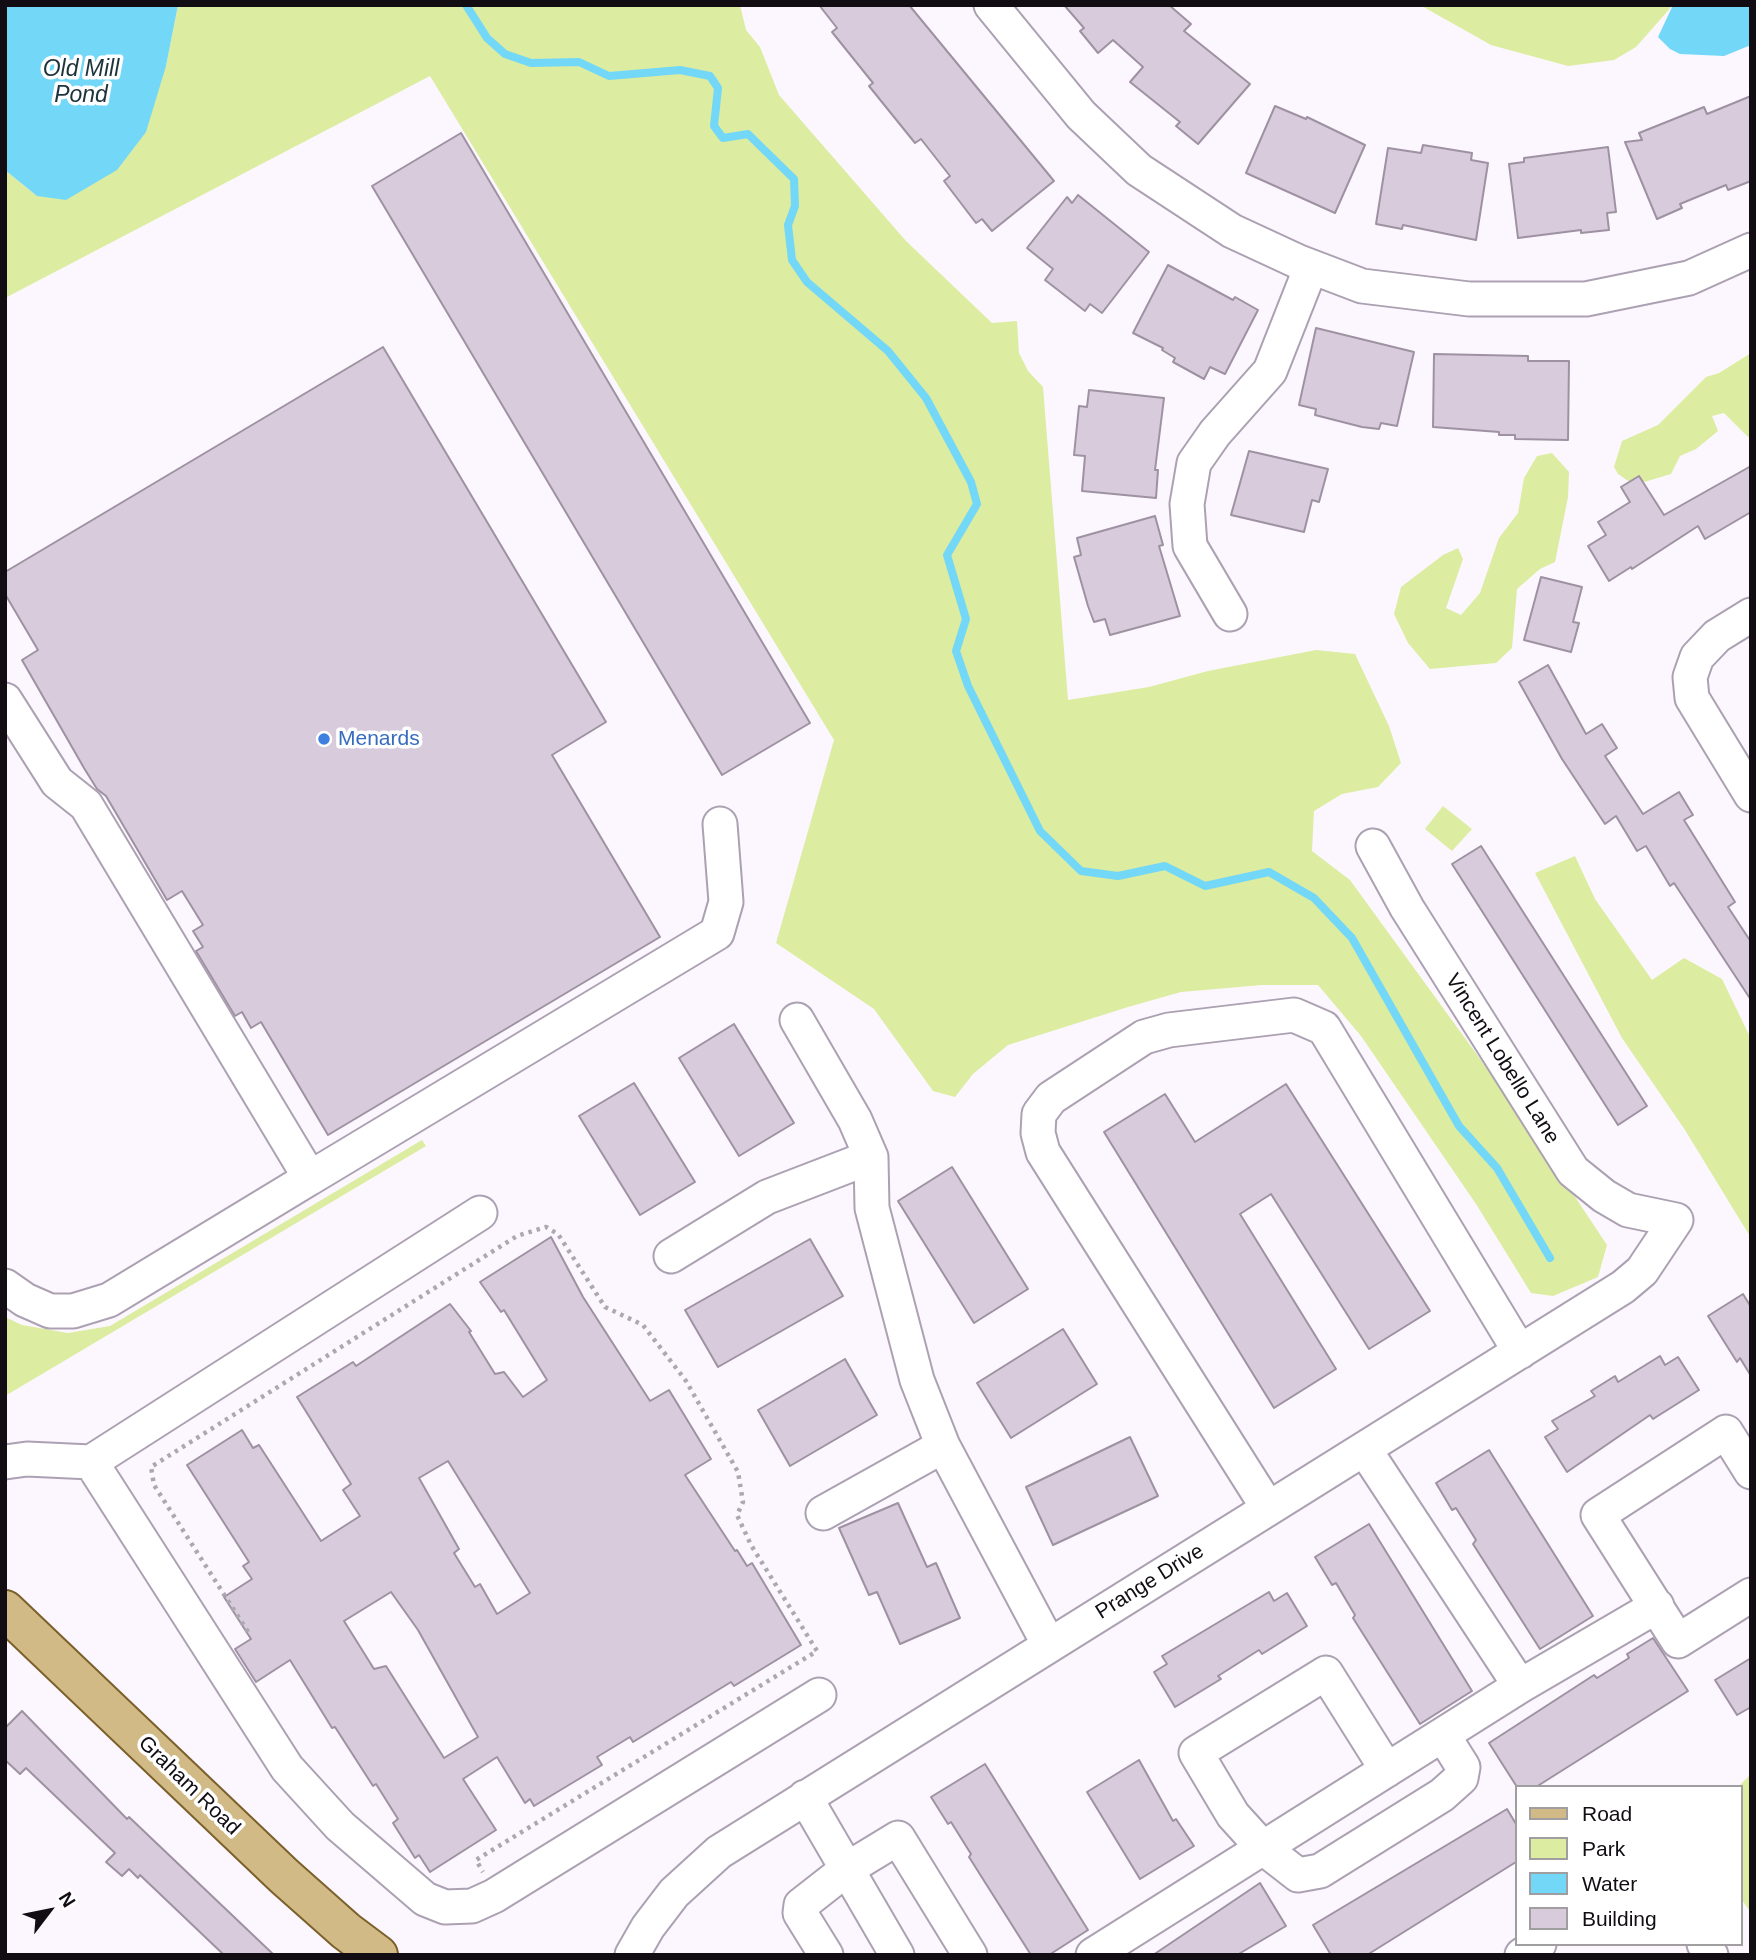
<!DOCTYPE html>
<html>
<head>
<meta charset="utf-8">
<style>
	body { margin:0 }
	#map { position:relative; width:1756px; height:1960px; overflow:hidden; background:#fcf7ff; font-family:Arial,sans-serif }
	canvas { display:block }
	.frame { position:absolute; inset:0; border:7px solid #110d13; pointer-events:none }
	.legend { position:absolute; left:1515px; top:1785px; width:228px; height:161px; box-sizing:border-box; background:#fff; border:2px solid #a09ea1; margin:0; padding:9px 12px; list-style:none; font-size:21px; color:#110d13 }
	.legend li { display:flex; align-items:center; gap:14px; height:35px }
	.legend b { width:35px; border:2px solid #a09ea1 }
	.north { position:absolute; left:14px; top:1876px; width:70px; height:70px; -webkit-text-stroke:5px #fff; paint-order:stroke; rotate:58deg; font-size:19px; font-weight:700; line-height:28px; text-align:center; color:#110d13 }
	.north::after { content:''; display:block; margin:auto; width:24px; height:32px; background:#110d13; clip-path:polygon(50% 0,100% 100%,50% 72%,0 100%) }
</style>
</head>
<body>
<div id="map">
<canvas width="1756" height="1960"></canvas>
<div class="frame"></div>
<ul class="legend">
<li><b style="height:9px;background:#d2ba87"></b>Road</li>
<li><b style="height:19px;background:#dceca0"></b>Park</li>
<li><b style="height:19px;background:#73d7f8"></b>Water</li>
<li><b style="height:19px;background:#d8cbdc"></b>Building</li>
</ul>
<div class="north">N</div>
</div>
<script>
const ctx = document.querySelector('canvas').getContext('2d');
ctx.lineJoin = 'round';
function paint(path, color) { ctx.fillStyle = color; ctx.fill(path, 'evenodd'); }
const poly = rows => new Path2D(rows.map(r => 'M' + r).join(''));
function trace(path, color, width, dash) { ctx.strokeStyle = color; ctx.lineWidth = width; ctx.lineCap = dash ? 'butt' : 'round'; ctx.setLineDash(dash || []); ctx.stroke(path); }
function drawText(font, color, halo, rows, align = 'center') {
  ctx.font = font + ' Arial,sans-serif'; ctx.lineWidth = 7; ctx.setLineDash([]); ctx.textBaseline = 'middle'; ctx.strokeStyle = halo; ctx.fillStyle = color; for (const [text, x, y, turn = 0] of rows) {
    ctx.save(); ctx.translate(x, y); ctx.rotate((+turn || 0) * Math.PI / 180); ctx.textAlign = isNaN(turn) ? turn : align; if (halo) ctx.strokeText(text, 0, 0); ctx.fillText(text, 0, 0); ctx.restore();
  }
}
const green = poly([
	[178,5,740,5,746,30,760,47,779,95,906,241,992,323,1017,321,1019,353,1028,371,1043,387,1068,700,1149,687,1208,671,1316,650,1355,654,1389,726,1401,763,1378,787,1342,794,1314,811,1312,851,1350,880,1518,1111,1607,1245,1598,1277,1553,1296,1531,1293,1476,1204,1361,1036,1318,985,1262,985,1181,992,1128,1007,1008,1045,973,1074,955,1097,933,1091,874,1009,776,943,834,740,430,76,5,298,5,170,37,196,166,66],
	[1420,5,1673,5,1636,47,1614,60,1568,66,1491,45],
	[1751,353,1751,435,1748,437,1724,413,1712,416,1718,431,1696,449,1680,456,1671,474,1634,485,1618,474,1614,467,1622,441,1658,425,1706,377,1719,373],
	[1552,453,1569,472,1568,497,1555,562,1540,569,1517,589,1512,648,1496,663,1430,669,1408,643,1394,614,1401,587,1443,555,1458,548,1463,559,1446,608,1461,615,1480,593,1499,538,1518,513,1524,478,1537,456],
	[1443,806,1472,829,1452,851,1425,829],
	[1575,856,1595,899,1652,980,1684,958,1722,979,1751,1039,1751,1238,1685,1130,1622,1038,1535,873],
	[422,1140,426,1146,5,1396,5,1317,22,1325,68,1333,110,1326],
	[1751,1774,1751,1913,1740,1897,1738,1787]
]);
const water = poly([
	[5,5,178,5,166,66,146,132,117,170,66,200,37,196,5,170],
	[1673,5,1751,5,1751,45,1724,56,1680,54,1670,49,1658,37]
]);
const stream = poly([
	[466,5,487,38,505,54,531,63,579,62,609,76,680,70,710,76,718,88,714,126,723,138,748,134,794,179,795,206,788,225,792,260,807,282,888,351,926,398,971,482,977,504,947,555,966,619,956,651,968,686,1040,831,1081,871,1118,876,1165,866,1205,886,1269,872,1314,898,1352,938,1459,1126,1497,1168,1550,1258]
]);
const building = poly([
	[819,5,909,5,1054,181,992,231,982,219,976,223,944,181,950,176,921,139,915,143,869,86,873,83,832,32,837,28,819,5],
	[1064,5,1169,5,1191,24,1184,31,1250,84,1198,144,1176,126,1180,122,1130,82,1143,67,1113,40,1098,53,1080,31,1084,28,1064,5],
	[1751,96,1751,181,1728,190,1726,185,1680,204,1682,208,1657,219,1625,142,1642,140,1639,133,1704,107,1707,114,1751,96],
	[1275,106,1306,119,1307,117,1365,145,1335,213,1246,173,1275,106],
	[461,133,810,723,722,775,372,186,461,133],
	[1423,145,1472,153,1471,160,1488,163,1476,240,1403,225,1402,229,1376,224,1388,148,1421,153,1423,145],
	[1608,147,1616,212,1607,213,1609,230,1581,233,1581,230,1518,238,1509,164,1524,162,1524,158,1608,147],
	[1078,195,1149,252,1102,313,1090,304,1085,311,1045,280,1053,269,1027,248,1067,197,1072,203,1078,195],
	[1168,265,1233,300,1235,297,1258,310,1225,374,1210,367,1204,379,1173,362,1175,358,1162,350,1163,348,1133,333,1168,265],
	[1316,328,1414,352,1397,426,1381,423,1379,429,1362,427,1315,415,1316,409,1299,405,1316,328],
	[383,347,606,722,552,755,660,937,328,1135,261,1022,251,1028,242,1012,235,1016,196,951,203,947,193,931,203,925,182,891,167,900,106,796,97,789,84,768,22,660,38,650,5,594,5,572,383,347],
	[1434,354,1528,356,1528,361,1569,361,1568,440,1515,439,1515,435,1499,435,1499,432,1433,427,1434,354],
	[1089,390,1164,398,1155,470,1158,470,1156,498,1082,491,1085,456,1074,455,1079,406,1087,407,1089,390],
	[1249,451,1328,469,1319,502,1312,500,1304,532,1231,515,1249,451],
	[1751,466,1751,512,1705,539,1698,526,1632,569,1631,567,1609,581,1588,546,1606,535,1598,522,1630,502,1621,487,1639,476,1664,515,1751,466],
	[1155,516,1163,545,1159,546,1180,616,1110,635,1105,619,1094,622,1088,606,1074,557,1081,555,1077,538,1155,516],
	[1541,577,1582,587,1573,622,1579,623,1571,652,1524,640,1541,577],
	[1548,665,1586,734,1602,724,1617,748,1605,756,1643,814,1679,792,1693,815,1684,820,1735,902,1728,907,1751,942,1751,1000,1674,883,1670,886,1646,846,1637,851,1616,816,1605,824,1562,759,1519,682,1548,665],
	[1481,846,1647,1106,1618,1125,1452,864,1481,846],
	[734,1024,794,1123,739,1156,679,1058,734,1024],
	[634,1083,695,1182,640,1215,579,1116,634,1083],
	[1286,1084,1430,1311,1369,1349,1271,1194,1240,1214,1336,1369,1274,1408,1104,1132,1165,1094,1195,1142,1286,1084],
	[952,1167,1028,1289,974,1323,898,1201,952,1167],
	[551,1237,583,1297,650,1401,669,1390,711,1459,685,1475,735,1551,737,1550,747,1566,752,1563,801,1645,734,1686,731,1682,633,1742,630,1737,597,1757,602,1765,534,1806,530,1799,525,1803,497,1757,463,1779,496,1830,430,1872,419,1855,415,1858,393,1823,398,1819,376,1784,373,1786,335,1727,332,1728,290,1660,256,1682,235,1649,251,1639,224,1597,252,1579,243,1566,249,1562,187,1465,242,1430,253,1448,259,1445,321,1541,360,1516,343,1490,351,1484,297,1397,353,1362,356,1366,450,1304,471,1331,469,1332,495,1374,504,1372,523,1397,547,1380,504,1310,501,1312,480,1282,551,1237],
	[448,1461,530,1593,497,1614,480,1584,475,1587,454,1553,459,1549,419,1478,448,1461],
	[391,1592,418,1630,478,1737,444,1758,386,1666,374,1669,344,1621,391,1592],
	[810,1239,843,1296,718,1367,685,1310,810,1239],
	[1743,1294,1751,1307,1751,1376,1740,1358,1737,1362,1708,1316,1743,1294],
	[1063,1329,1097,1384,1011,1438,977,1383,1063,1329],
	[1660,1356,1665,1365,1678,1357,1699,1390,1653,1419,1650,1415,1567,1472,1545,1437,1558,1429,1552,1421,1595,1396,1591,1391,1615,1376,1618,1382,1660,1356],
	[845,1359,877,1415,790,1466,758,1410,845,1359],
	[1130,1437,1158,1496,1053,1545,1026,1487,1130,1437],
	[1489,1450,1593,1616,1540,1649,1473,1544,1476,1540,1456,1508,1452,1510,1436,1483,1489,1450],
	[898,1503,927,1567,936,1563,960,1618,900,1644,877,1592,869,1595,839,1528,898,1503],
	[1369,1524,1472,1691,1420,1724,1353,1618,1355,1615,1336,1583,1332,1585,1315,1557,1369,1524],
	[1269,1592,1274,1601,1287,1593,1307,1626,1262,1654,1259,1650,1218,1676,1221,1679,1175,1707,1154,1672,1167,1664,1162,1656,1269,1592],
	[1653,1638,1688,1691,1536,1787,1517,1787,1489,1743,1594,1675,1597,1678,1629,1658,1627,1654,1653,1638],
	[1751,1658,1751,1707,1737,1715,1715,1680,1751,1658],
	[22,1711,127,1819,129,1817,274,1955,224,1955,140,1875,138,1878,129,1869,122,1876,106,1862,115,1853,26,1768,20,1774,5,1760,5,1728,22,1711],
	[1139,1760,1173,1821,1176,1819,1194,1846,1140,1879,1087,1792,1139,1760],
	[985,1764,1088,1930,1049,1955,1031,1955,969,1857,971,1854,951,1822,948,1824,931,1797,985,1764],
	[1507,1809,1516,1824,1516,1862,1367,1955,1331,1955,1313,1925,1507,1809],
	[1260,1883,1286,1926,1237,1955,1153,1955,1260,1883]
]);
const path = poly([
	[248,1632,154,1485,151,1467,517,1236,546,1227,558,1234,605,1307,643,1325,686,1381,738,1472,743,1502,737,1515,751,1545,817,1651,476,1860,483,1872]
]);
const minor = poly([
	[991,5,1081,115,1139,170,1232,231,1299,262,1362,286,1469,299,1586,299,1689,278,1751,250],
	[1230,614,1190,546,1187,504,1194,463,1215,433,1270,371,1311,267],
	[1751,615,1717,636,1697,657,1690,677,1692,698,1751,795],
	[5,700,57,782,86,805,310,1178,109,1300,73,1311,50,1311,25,1300,5,1286],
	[797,1020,855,1120,871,1157,872,1208,917,1380,943,1446,1049,1645],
	[310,1178,717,933,726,902,720,824],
	[671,1256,767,1197,871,1157],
	[5,1462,27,1459,91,1462,287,1768,340,1826,425,1899,445,1907,472,1906,494,1896,819,1695],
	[91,1462,480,1213],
	[1751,1472,1726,1432,1598,1515,1678,1641,1751,1595],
	[1268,1508,1043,1152,1038,1133,1039,1114,1051,1098,1144,1037,1169,1030,1294,1015,1324,1028,1520,1352],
	[823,1513,943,1446],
	[1520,1686,1657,1606],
	[1387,1770,1326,1673,1196,1753,1233,1815,1262,1847,1298,1875,1320,1871,1442,1795,1461,1778,1463,1767,1443,1735],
	[805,1797,897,1955],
	[1704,1944,1711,1955],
	[632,1955,648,1927,674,1893,719,1852,1623,1287,1642,1271,1676,1220,1628,1210,1604,1196,1573,1171,1407,908,1373,846],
	[826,1955,800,1913,801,1905,847,1869,898,1838,970,1955],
	[1093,1955,1520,1686,1365,1450],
	[1522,1955,1539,1944]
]);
const major = poly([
	[5,1610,284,1876,346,1931,378,1955]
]);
const markers = [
	[324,739,7,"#3f7fe0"]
];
const shopNames = [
	["Menards",338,739]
];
const streetNames = [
	["Vincent Lobello Lane",1502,1059,58],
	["Prange Drive",1150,1582,-32],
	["Graham Road",189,1786,44]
];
const waterNames = [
	["Old Mill",81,70],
	["Pond",81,96]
];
paint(green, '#dceca0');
paint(water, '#73d7f8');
trace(stream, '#73d7f8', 8);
paint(building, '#d8cbdc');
trace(building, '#9e92a2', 2);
trace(minor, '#aca1b2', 37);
trace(major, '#7b602a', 42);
trace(path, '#aca8af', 4.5, [3.5, 5]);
trace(minor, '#fff', 33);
trace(major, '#d2ba87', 38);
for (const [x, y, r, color] of markers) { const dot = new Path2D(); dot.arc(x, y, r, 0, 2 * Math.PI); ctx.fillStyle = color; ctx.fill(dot); trace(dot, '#fff', 2.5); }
drawText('21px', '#366cbe', '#fff', shopNames, 'left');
drawText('21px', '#110d13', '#fff', streetNames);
drawText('italic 23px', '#1d333b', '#fff', waterNames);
</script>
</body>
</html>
